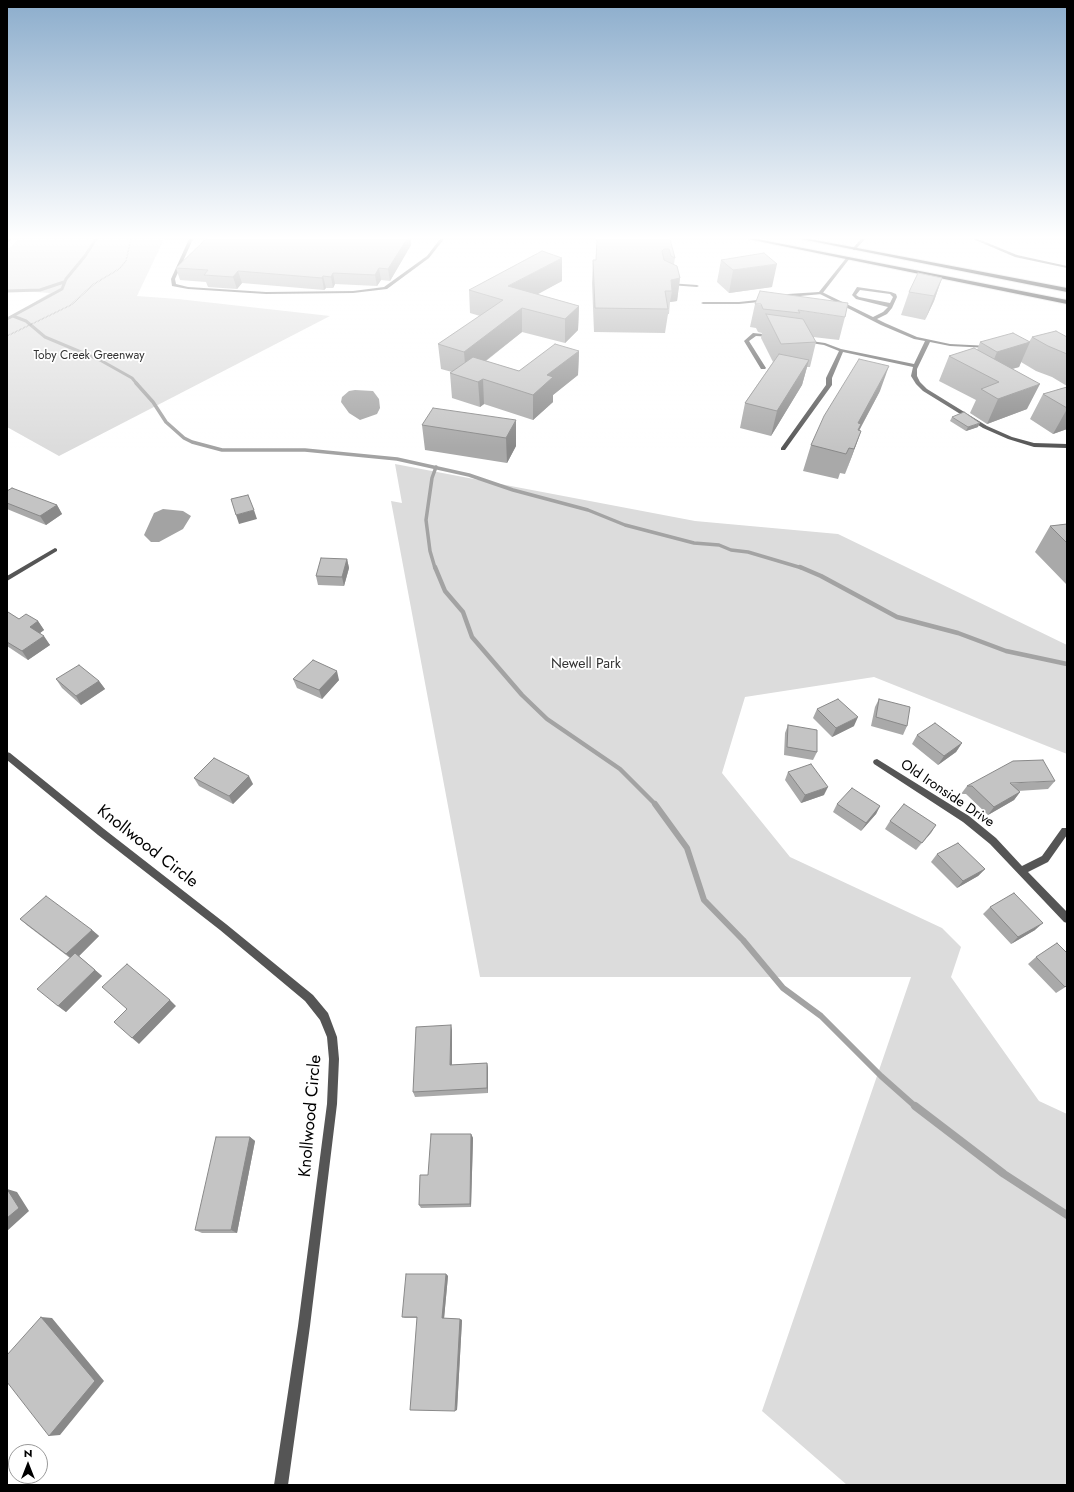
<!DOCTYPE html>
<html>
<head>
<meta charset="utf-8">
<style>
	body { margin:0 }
	#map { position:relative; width:1074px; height:1492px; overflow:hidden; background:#fff; font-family:Jost,sans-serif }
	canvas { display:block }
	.frame { position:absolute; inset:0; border:8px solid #000; pointer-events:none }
	.north { position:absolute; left:8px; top:1444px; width:40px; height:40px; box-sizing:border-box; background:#fff; border:1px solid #999; border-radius:50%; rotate:0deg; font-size:11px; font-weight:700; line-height:16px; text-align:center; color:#000 }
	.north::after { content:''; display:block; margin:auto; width:14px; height:18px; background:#000; clip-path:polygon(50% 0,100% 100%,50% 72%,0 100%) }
</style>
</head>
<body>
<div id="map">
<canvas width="1074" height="1492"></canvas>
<div class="frame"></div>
<div class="north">N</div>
</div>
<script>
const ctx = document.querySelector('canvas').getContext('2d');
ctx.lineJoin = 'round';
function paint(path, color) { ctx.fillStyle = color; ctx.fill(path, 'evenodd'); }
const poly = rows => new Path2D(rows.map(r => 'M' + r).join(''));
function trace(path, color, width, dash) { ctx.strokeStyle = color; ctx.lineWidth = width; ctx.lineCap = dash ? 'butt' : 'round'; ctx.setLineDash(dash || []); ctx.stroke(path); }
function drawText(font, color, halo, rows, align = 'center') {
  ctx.font = font + ' Jost,sans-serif'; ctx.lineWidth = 3.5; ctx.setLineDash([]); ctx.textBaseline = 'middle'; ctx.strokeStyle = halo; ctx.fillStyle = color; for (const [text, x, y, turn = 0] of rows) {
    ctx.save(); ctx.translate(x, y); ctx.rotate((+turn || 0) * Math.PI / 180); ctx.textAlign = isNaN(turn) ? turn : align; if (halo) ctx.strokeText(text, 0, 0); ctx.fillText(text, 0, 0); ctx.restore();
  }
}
const green = poly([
	[19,239,164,239,137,296,178,299,330,316,59,456,7,427,7,319,50,293,7,290,7,250],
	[395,464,695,521,838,534,1067,645,1067,754,874,677,745,697,722,773,790,857,942,928,961,947,951,977,1039,1101,1067,1114,1067,1485,847,1485,762,1411,911,977,480,977,391,501,402,503]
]);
const water = poly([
	[355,390,373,391,379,399,380,408,377,414,360,420,349,413,341,402,342,397,349,391],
	[163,509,183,511,191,516,183,529,159,542,151,542,144,535,154,513]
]);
const streamFar4 = poly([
	[7,291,40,290,64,282],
	[13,316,26,321,45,337,100,360,132,378,137,384],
	[7,319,62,289,66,279,85,256,96,239]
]);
const streamFar3 = poly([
	[136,383,153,402,166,422,184,438,192,442,222,450,305,450,397,459,469,475,513,490,588,510,625,525,694,543,719,545,731,550,748,552,802,568],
	[435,568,430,551,426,520,432,478,436,467]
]);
const streamFar2 = poly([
	[435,567,445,591,463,612,472,637,522,695,547,719,620,769,656,805],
	[800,567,821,576,897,617,958,633,1006,651,1067,664]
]);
const streamFar1 = poly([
	[655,804,687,848,704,900,743,940,783,988,821,1016,881,1076,916,1107]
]);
const stream = poly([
	[915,1106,1004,1174,1067,1215]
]);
const path = poly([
	[7,336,71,305,94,284,119,269,126,261,131,239]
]);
const lane = poly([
	[8,239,12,239,7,243,7,240,8,239],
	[189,239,193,239,175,279,176,284,188,287,266,292,353,291,384,287,427,256,440,239,444,239,429,258,387,289,353,293,266,294,188,289,172,286,171,279,189,239],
	[668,283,697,285,699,286,697,287,670,285,668,285,668,283],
	[857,287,891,292,896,294,897,297,892,308,887,314,877,319,885,323,917,337,950,344,989,346,991,347,989,348,950,346,930,342,917,369,917,376,920,382,927,389,987,426,1012,437,1034,443,1067,444,1067,448,1034,447,1008,439,983,428,923,391,916,384,911,376,913,367,843,352,832,378,832,385,785,450,781,450,781,448,826,385,826,378,839,351,824,345,804,342,804,340,825,343,841,349,914,364,925,341,914,339,881,325,818,293,822,292,873,317,883,312,888,307,856,299,852,295,857,287],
	[860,290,890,294,893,297,890,303,859,297,856,295,860,290],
	[753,333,772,335,774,336,772,337,756,336,749,341,766,368,765,369,761,369,744,341,753,333]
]);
const street = poly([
	[861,239,865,239,855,250,853,250,853,248,861,239],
	[973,239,978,239,1017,255,1067,266,1067,268,1015,257,973,239],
	[847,257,850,258,822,294,778,298,776,297,788,294,819,292,847,257],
	[767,299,769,300,769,301,739,304,703,304,701,303,703,302,739,302,767,299],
	[55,548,57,549,57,551,7,581,7,576,55,548],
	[7,752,10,753,104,829,226,924,313,995,328,1013,337,1037,339,1059,337,1104,310,1326,288,1485,274,1485,298,1326,327,1104,329,1059,327,1037,320,1020,305,1001,220,930,98,835,7,760,7,752],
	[877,759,969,816,996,838,1022,866,1042,856,1062,828,1067,828,1067,835,1048,862,1028,872,1067,912,1067,923,1064,922,990,844,963,822,874,764,873,762,874,760,877,759]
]);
const primary = poly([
	[748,239,757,239,1067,300,1067,304,748,239],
	[801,239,810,239,1067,288,1067,292,801,239]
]);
const wall = poly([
	[670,239,675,258,674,264,680,278,677,301,670,302,669,314,668,314,665,333,594,332,592,283,593,260,596,260],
	[411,245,390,281,381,280,377,286,335,284,333,288,326,288,324,290,242,283,237,289,208,287,206,282,180,280,176,268],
	[721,260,772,287,729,293,717,282],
	[942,278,934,301,925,320,901,315,909,292],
	[562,281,537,294,579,306,578,330,565,343,522,332,486,361,519,371,579,351,578,375,553,395,553,402,533,420,484,404,480,407,452,398,450,373,452,372,441,369,438,344,480,316,470,313,469,290],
	[755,304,845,317,839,340,813,337,816,342,810,367,807,367,802,385,771,436,740,428,745,403,773,362,761,338,762,333,758,332,756,328,750,327],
	[1032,337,1067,337,1067,386,1052,377,1036,371,1021,362,1019,367,1011,369,1027,409,987,424,970,413,976,400,939,381,949,356,977,350,980,342,1029,342],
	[1067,387,1067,429,1053,434,1030,419,1043,394],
	[880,391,859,431,861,431,845,474,840,473,838,479,803,471,811,445],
	[952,417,978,427,966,431,950,421],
	[516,420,516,446,507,463,425,450,422,425],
	[7,491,57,505,62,514,46,525,7,509],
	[1067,524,1067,585,1035,552,1050,526],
	[347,559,349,568,344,586,318,585,316,576],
	[7,612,19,619,38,621,44,630,40,633,50,645,28,660,7,646],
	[56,679,99,681,105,689,81,705,62,688],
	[293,679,339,680,322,699,297,688],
	[879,699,907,726,903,735,871,726,875,707],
	[817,709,854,726,832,737,813,718],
	[788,725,817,752,813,760,784,755,785,733],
	[917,735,962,743,956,752,938,765,912,744],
	[788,772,824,795,801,803,785,780],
	[194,778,253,784,233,804,199,786],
	[1055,781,1048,789,1018,791,1020,792,1014,800,988,815,966,794,961,794,967,786],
	[837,804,880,806,876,814,861,831,833,812],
	[890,821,936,825,916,850,885,829],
	[937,854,985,869,978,876,957,888,931,862],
	[990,907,1035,930,1011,944,983,914],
	[20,919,92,930,99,936,79,956,102,976,66,1012,58,1006,70,958,28,926],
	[1036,957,1067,986,1056,993,1028,964],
	[451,1025,452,1031,452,1065,487,1063,488,1068,488,1093,415,1097,413,1092],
	[471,1134,473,1138,471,1207,421,1208,419,1205,428,1175],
	[250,1137,255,1141,237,1233,202,1233,195,1230],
	[446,1274,448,1276,444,1318,460,1319,462,1320,457,1410,417,1318,405,1318,402,1317]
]);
const shadedWall = poly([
	[407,239,411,239,411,245,390,281,388,269],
	[562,258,562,281,509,310,508,286],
	[777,264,772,287,729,293,733,270],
	[379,268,381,280,377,286,375,275],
	[238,271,242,283,237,289,233,277],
	[333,273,335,284,333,288,331,277],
	[323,276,326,288,324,290,322,278],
	[680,278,677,301,670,302,672,291,671,280],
	[942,278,934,301,925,320,934,296],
	[579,306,578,330,565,343,565,319],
	[522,308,522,332,466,376,464,352],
	[1030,342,1019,367,988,376,987,376,997,352],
	[579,351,578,375,553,395,553,402,533,420,533,395,547,375],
	[809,360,802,385,771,436,777,411],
	[889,366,880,391,857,434,858,423],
	[483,379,484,404,480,407,478,382],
	[1040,384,1027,409,987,424,998,399],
	[1067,409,1067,429,1053,434],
	[516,420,516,446,507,463,506,438],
	[980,423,978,427,966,431,968,427],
	[861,431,852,456,845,474,854,449],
	[57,505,62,514,46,525,40,516],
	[254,510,257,519,239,524,236,515],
	[347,559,349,568,344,586,342,577],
	[38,621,44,630,36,636,30,627],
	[44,636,50,645,28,660,22,651],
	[337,671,339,680,322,699,319,690],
	[99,681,105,689,81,705,76,696],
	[858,717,854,726,832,737,836,728],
	[962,743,956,752,938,765,944,756],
	[249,776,253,784,233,804,229,796],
	[828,787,824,795,801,803,805,795],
	[1020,792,1014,800,988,815,994,807],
	[880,806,876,814,861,831,866,823],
	[936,825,931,833,916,850,922,843],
	[985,869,978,876,957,888,963,881],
	[1043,923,1035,930,1011,944,1018,937],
	[92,930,99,936,74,961,66,954],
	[95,970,102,976,66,1012,58,1006],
	[170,1000,176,1006,139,1044,132,1038],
	[451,1025,452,1031,452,1070,450,1065],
	[487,1063,488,1068,488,1093,487,1088],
	[471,1134,473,1138,471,1207,470,1204],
	[250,1137,255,1141,237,1233,231,1230],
	[7,1189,17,1192,29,1211,7,1231],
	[446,1274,448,1276,444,1319,442,1318],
	[41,1317,52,1318,104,1381,60,1435,49,1436],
	[460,1319,462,1320,457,1410,455,1411]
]);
const building = poly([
	[206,239,407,239,388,269,379,268,375,275,333,273,331,277,323,276,322,278,238,271,233,277,204,275,208,270,176,268,206,239],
	[597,239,670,239,675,258,671,256,669,249,664,249,662,251,664,260,677,266,680,278,671,280,672,291,665,291,668,309,595,308,593,260,596,260,597,239],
	[542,251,562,258,508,286,579,306,565,319,522,308,464,352,438,344,503,300,469,290,542,251],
	[764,253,777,264,733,270,721,260,764,253],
	[918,273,942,278,934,296,909,292,918,273],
	[760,291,848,303,845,317,798,310,800,313,763,309,761,304,755,304,760,291],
	[766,314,803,319,816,342,781,344,766,314],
	[1056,331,1067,337,1067,354,1048,346,1032,337,1056,331],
	[1013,333,1030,342,997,352,980,342,1013,333],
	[555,344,579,351,547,375,553,377,533,395,483,379,478,382,450,373,473,357,519,371,555,344],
	[974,348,1040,384,998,399,981,389,999,382,949,356,974,348],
	[779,354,809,360,777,411,745,403,779,354],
	[859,359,889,366,858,423,861,424,858,430,861,431,854,449,849,448,846,454,811,445,824,416,859,359],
	[1067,387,1067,408,1043,394,1067,387],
	[433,408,516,420,506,438,422,425,433,408],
	[964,412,980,423,968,427,952,417,964,412],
	[12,488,57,505,40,516,7,503,7,491,12,488],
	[248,495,254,510,236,515,231,499,248,495],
	[1067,524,1067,543,1050,526,1067,524],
	[321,558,347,559,342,577,316,576,321,558],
	[7,612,8,612,19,619,26,614,38,621,30,627,44,636,22,651,7,642,7,612],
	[313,660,337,671,319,690,293,679,313,660],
	[79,665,99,681,76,696,56,679,79,665],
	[838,699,858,717,836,728,817,709,838,699],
	[879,699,910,707,907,726,876,717,879,699],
	[935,723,962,743,944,756,917,735,935,723],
	[788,725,817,730,817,752,787,747,788,725],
	[214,758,249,776,229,796,194,778,214,758],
	[1043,760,1055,781,1010,783,1020,792,994,807,972,786,967,786,1013,761,1043,760],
	[811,764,828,787,805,795,788,772,811,764],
	[852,788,880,806,866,823,837,804,852,788],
	[904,804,936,825,922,843,890,821,904,804],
	[958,843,985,869,963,881,937,854,958,843],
	[1014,893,1043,923,1018,937,990,907,1014,893],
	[46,896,92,930,66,954,20,919,46,896],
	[1057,943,1067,953,1067,985,1065,987,1036,957,1057,943],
	[75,953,95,970,58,1006,37,989,75,953],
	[127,964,170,1000,132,1038,114,1022,127,1009,102,987,127,964],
	[451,1025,450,1065,487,1063,487,1088,413,1092,416,1027,451,1025],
	[431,1134,471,1134,470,1204,419,1205,420,1175,428,1175,431,1134],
	[216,1137,250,1137,231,1230,195,1230,216,1137],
	[7,1189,19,1208,7,1218,7,1189],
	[406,1274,446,1274,442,1318,460,1319,455,1411,410,1410,417,1317,402,1317,406,1274],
	[41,1317,95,1381,49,1436,7,1382,7,1355,41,1317]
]);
const farParknames = [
	["Toby Creek Greenway",89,356]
];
const parkNames = [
	["Newell Park",586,665]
];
const streetNames = [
	["Old Ironside Drive",947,794,34]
];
const nearStreetnames = [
	["Knollwood Circle",147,847,38],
	["Knollwood Circle",311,1116,-85]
];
paint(green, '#dcdcdc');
paint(water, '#a3a3a3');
trace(streamFar4, '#a3a3a3', 3);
trace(streamFar3, '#a3a3a3', 3.5);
trace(streamFar2, '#a3a3a3', 4.5);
trace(streamFar1, '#a3a3a3', 6);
trace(stream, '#a3a3a3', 8);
trace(primary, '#dbdbdb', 2);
trace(path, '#777', 1.5, [0.5, 1]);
paint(lane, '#555');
paint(street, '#555');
paint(primary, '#000');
paint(wall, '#a9a9a9');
paint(shadedWall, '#898989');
paint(building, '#c4c4c4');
trace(building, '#898989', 1);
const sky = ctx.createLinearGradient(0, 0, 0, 448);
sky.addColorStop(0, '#8cadcc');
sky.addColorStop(0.53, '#fff');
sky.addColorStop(1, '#ffffff00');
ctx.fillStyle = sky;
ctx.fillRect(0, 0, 1074, 448);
drawText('12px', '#333', '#fff', farParknames);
drawText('14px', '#333', '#fff', parkNames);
drawText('14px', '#000', '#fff', streetNames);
drawText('17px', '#000', '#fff', nearStreetnames);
</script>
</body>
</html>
